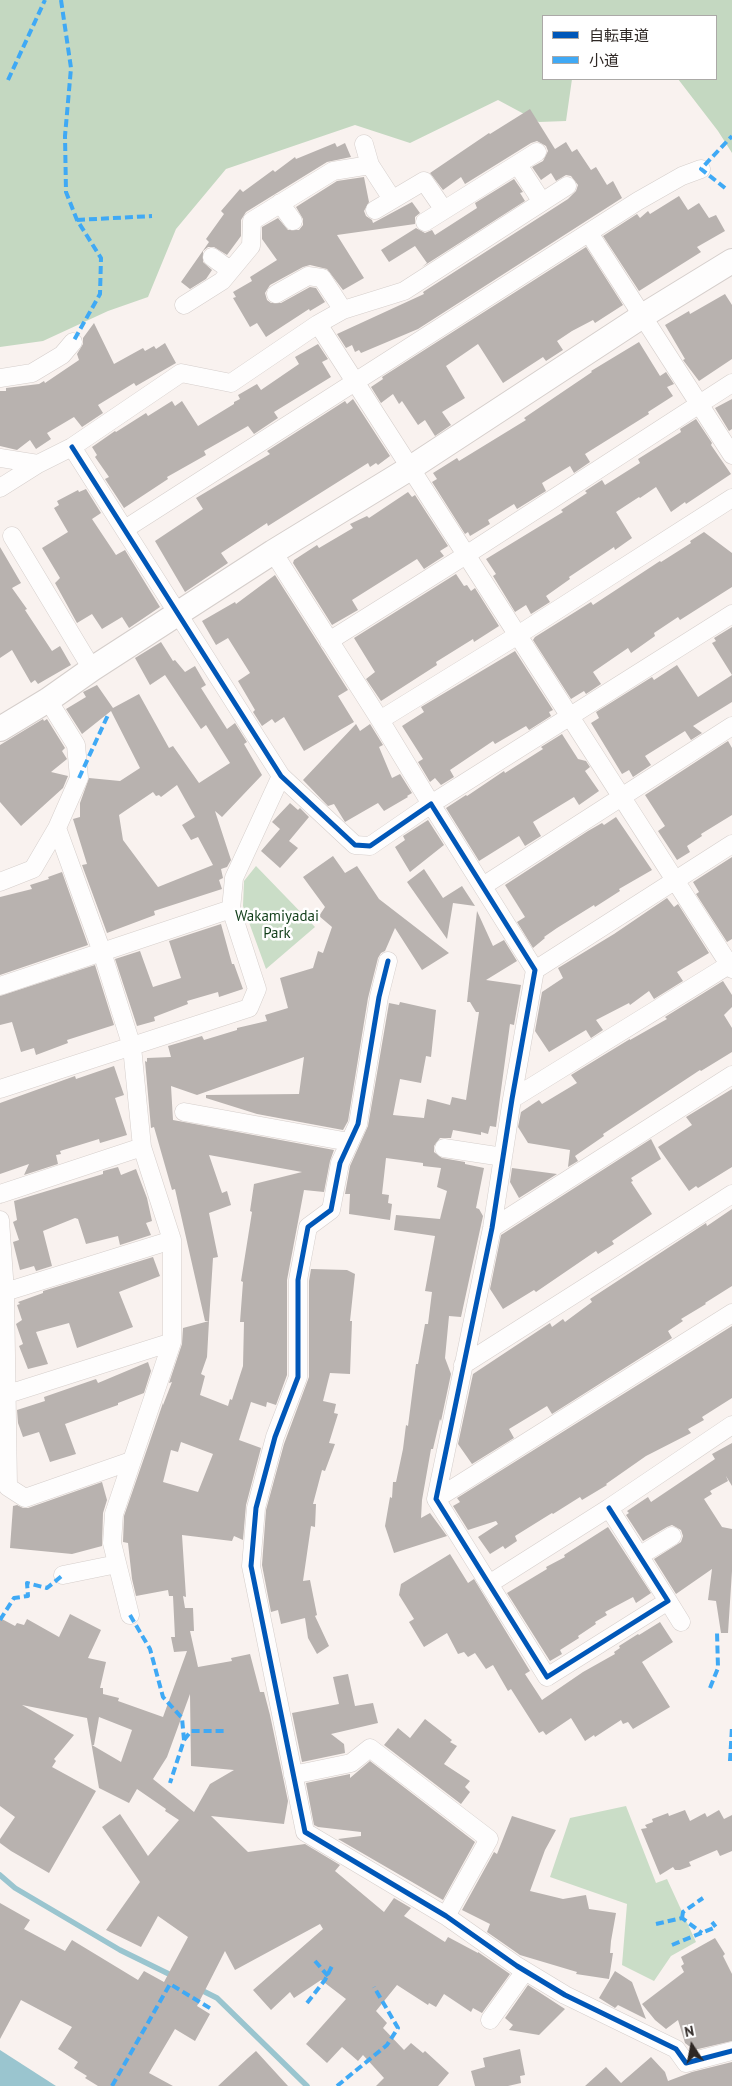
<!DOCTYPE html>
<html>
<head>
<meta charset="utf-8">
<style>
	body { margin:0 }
	#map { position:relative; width:732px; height:2086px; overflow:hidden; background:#f9f2ef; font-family:"PT Sans","Noto Sans JP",sans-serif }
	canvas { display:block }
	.legend { position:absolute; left:542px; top:15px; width:175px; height:65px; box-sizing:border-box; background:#fff; border:1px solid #aba9a7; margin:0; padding:6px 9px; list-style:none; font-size:15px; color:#2e2724 }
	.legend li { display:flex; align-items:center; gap:10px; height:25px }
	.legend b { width:25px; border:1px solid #aba9a7 }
	.north { position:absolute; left:667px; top:2021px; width:50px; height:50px; -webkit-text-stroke:4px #fff; paint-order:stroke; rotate:349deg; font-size:14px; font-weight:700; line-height:20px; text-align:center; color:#2e2724 }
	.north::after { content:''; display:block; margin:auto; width:18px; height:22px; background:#2e2724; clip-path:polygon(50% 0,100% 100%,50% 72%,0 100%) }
</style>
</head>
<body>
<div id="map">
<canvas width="732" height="2086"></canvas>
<ul class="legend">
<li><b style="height:6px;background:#0057b8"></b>自転車道</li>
<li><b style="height:6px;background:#3fa9f5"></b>小道</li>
</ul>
<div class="north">N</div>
</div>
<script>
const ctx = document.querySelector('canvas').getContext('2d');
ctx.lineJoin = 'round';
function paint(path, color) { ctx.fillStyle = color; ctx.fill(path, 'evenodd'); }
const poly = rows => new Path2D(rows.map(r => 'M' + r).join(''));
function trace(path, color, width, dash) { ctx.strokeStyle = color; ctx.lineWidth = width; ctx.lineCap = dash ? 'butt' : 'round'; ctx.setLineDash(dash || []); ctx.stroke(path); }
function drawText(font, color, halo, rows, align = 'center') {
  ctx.font = font + ' "PT Sans",sans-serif'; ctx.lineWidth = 5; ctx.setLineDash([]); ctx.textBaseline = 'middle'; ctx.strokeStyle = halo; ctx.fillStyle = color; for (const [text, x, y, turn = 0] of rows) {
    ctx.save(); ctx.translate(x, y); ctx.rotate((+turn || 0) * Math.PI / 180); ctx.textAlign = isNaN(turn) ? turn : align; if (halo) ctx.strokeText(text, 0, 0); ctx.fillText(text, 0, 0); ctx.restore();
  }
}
const green = poly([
	[256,866,315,927,266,969,243,906,244,881],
	[626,1806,656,1883,667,1879,696,1942,671,1956,654,1981,622,1965,627,1904,550,1877,570,1818]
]);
const forest = poly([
	[0,0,732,0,732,153,718,131,678,79,716,79,716,16,543,16,543,79,572,79,566,121,539,122,498,100,410,143,355,125,226,169,176,229,148,297,108,311,43,341,0,347]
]);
const water = poly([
	[0,2050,56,2086,0,2086]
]);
const stream = poly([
	[0,1875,15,1888,120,1950,175,1977],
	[199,1989,217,1998,307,2086]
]);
const building = poly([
	[530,109,555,149,566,142,572,152,577,149,591,170,596,167,607,185,613,181,622,198,418,329,361,353,359,350,355,352,352,345,346,348,337,334,424,294,423,292,568,199,576,191,578,185,571,176,566,175,556,181,551,173,541,180,532,167,543,161,548,151,546,146,537,141,531,143,465,184,461,177,443,190,430,173,489,133,490,134],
	[335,143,337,147,345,143,351,157,327,162,246,212,241,220,241,236,227,255,214,247,208,247,203,251,203,262,212,270,206,279,190,289,181,282,209,242,206,239,224,214,221,211,240,189,243,192,273,170,275,172,295,157,296,159],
	[364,177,369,202,364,211,366,216,372,220,373,223,412,202,420,213,415,217,415,224,337,235,364,278,343,290,327,269,310,265,303,267,270,285,265,293,267,300,271,303,281,303,310,287,316,288,325,302,310,311,309,309,266,337,257,323,250,327,233,298,236,297,233,292,252,281,250,277,277,260,262,239,262,227,278,218,288,230,299,230,303,225,303,219,296,207,337,181],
	[514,179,523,192,520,193,525,201,422,267,427,263,415,246,389,262,381,250,416,228,425,233,432,230,435,235,477,208,475,203],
	[679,196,688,210,699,203,709,218,716,215,725,231,697,247,701,252,639,291,603,236,637,214,640,218,648,211,650,214],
	[586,247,623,305,595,323,593,320,572,331,557,341,563,350,546,361,543,357,503,383,478,344,446,366,465,398,442,412,451,425,435,436,425,420,418,425,402,401,399,404,393,394,381,403,371,387,383,379,382,377],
	[725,294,732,305,732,359,699,381,683,360,685,359,665,325,689,311,690,314],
	[94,323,114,364,143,348,145,351,154,346,156,349,165,343,176,363,136,386,134,383,98,405,103,413,82,427,74,417,47,433,51,439,36,449,30,440,17,450,0,446,0,391,6,391,6,388,39,384,44,381,45,383,79,360,77,354,83,344,83,338],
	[639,342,660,376,666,372,674,384,667,387,673,396,648,412,649,414,585,454,590,462,574,473,570,466,542,483,546,491,517,509,514,504,488,520,490,524,470,536,468,532,465,534,432,482,437,479,433,473,457,458,459,461,526,420,524,418,592,372,591,371],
	[318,344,328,359,322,362,331,377,274,412,278,418,254,434,248,426,204,451,206,455,167,477,168,479,124,508,105,479,109,477,95,457,97,455,92,447,115,431,116,432,146,413,148,416,172,401,175,406,182,401,198,426,234,404,234,402,240,399,238,395,257,384,261,390,299,364,295,357],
	[353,399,390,456,378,465,376,463,370,467,368,463,268,526,267,523,221,553,228,563,185,592,155,541,203,509,196,498,270,454,267,451,345,401,347,404],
	[732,399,732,429,729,431,715,408],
	[696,419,712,443,711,445,731,474,686,504,685,502,671,512,656,487,640,498,639,497,616,512,632,538,615,550,614,547,569,577,570,579,546,596,550,602,531,614,526,605,515,612,493,576,496,574,486,559,563,512,561,510,587,493,585,491,602,480,605,485,640,463,638,459,681,432,680,429],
	[86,489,101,513,92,519,116,555,125,550,160,607,129,628,122,617,102,629,92,614,77,623,55,583,60,578,42,548,68,532,54,508,59,505,57,501,78,490,79,492],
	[408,492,412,497,415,495,448,546,440,551,444,556,424,569,417,559,352,600,358,610,332,625,293,563,294,560,317,545,319,548,353,528,350,524,367,516,369,518],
	[704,532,732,553,732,587,680,620,678,617,654,633,655,636,631,653,628,648,593,672,601,684,586,694,584,691,571,699,533,640,535,637,591,602,593,605,660,561,661,562,691,543,690,541],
	[0,547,21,583,12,588,27,609,25,610,52,651,60,646,71,665,38,684,35,680,31,683,12,650,0,658],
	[456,574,464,586,467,585,471,591,475,588,499,626,474,642,473,639,436,662,437,665,381,701,366,679,375,672,354,638],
	[275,575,348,690,338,696,354,722,304,751,284,717,275,723,272,719,262,726,253,712,255,710,238,681,250,673,228,638,216,645,202,621,235,602,236,604],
	[732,627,732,702,693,726,702,733,691,740,685,731,645,756,651,765,633,777,629,770,622,774,591,723,599,718,596,712,652,677,654,680,677,665,698,697,732,675,712,643,716,641,714,638],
	[161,642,173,661,175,660,185,672,195,666,206,685,201,688,227,729,235,723,247,742,244,744,262,775,222,817,215,811,231,860,227,867,221,869,223,878,219,880,222,889,154,911,155,915,107,933,82,865,87,864,73,819,80,817,80,803,89,778,120,781,140,768,111,711,82,734,66,709,86,697,83,692,97,685,113,708,139,694,169,748,173,746,199,783,230,763,206,725,201,729,165,675,150,685,135,658],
	[177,785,195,817,182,825,191,840,198,837,213,865,158,887,123,840,119,815,153,792,156,796,159,795,161,797],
	[515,651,553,710,549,712,551,716,529,730,526,726,495,744,493,741,450,770,454,777,441,785,435,778,430,782,418,762,423,759,402,726,424,712,421,707],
	[43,719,44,721,47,719,65,748,62,751,67,759,51,772,68,776,63,788,21,826,0,802,0,745],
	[356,724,360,731,370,724,383,745,379,747,392,778,400,774,412,793,407,796,408,797,384,811,378,803,345,822,334,804,328,806,303,780],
	[562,734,578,759,586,761,590,767,585,771,599,791,579,805,574,797,533,822,541,836,525,846,519,836,479,861,446,808,466,795,467,796,504,771,505,773,543,749,541,747],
	[728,741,732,748,732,815,701,834,702,836,687,846,690,852,677,860,658,831,665,826,645,795],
	[290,803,298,810,300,808,309,817,289,841,298,848,280,868,261,851,280,829,272,822],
	[616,817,652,870,619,889,620,891,595,907,594,905,557,928,544,937,545,938,533,948,517,922,525,917,505,885,588,831,602,823,604,825],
	[428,820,444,845,410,872,395,847,405,840,403,836],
	[333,856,345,873,357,866,379,899,449,953,422,970,395,928,385,951,381,953,378,958,368,998,348,1121,343,1130,257,1114,206,1098,206,1095,299,1094,304,1057,197,1095,171,1086,173,1120,334,1150,330,1161,324,1192,304,1190,287,1280,287,1375,276,1405,267,1402,266,1407,251,1402,239,1440,261,1448,246,1505,243,1540,234,1536,232,1541,182,1535,186,1597,183,1596,185,1608,193,1608,194,1631,190,1631,198,1667,232,1661,231,1658,250,1654,260,1692,264,1692,270,1715,288,1801,284,1824,211,1816,248,1852,305,1844,340,1865,335,1871,384,1912,394,1898,411,1908,404,1916,445,1942,448,1937,478,1953,478,1952,510,1974,482,2013,473,2008,471,2012,444,1994,436,2007,429,2003,428,2005,397,1985,376,2011,387,2023,383,2028,404,2050,411,2043,423,2053,425,2051,449,2073,438,2086,376,2086,384,2078,363,2055,358,2061,342,2047,327,2063,306,2044,346,1999,321,1980,294,1998,290,1992,271,2010,253,1990,323,1929,320,1924,235,1970,225,1951,197,2006,210,2014,195,2041,175,2029,149,2073,173,2086,98,2086,85,2078,87,2076,74,2068,78,2062,58,2049,72,2027,21,2000,0,2039,0,1903,30,1920,24,1929,65,1951,72,1940,138,1980,144,1971,164,1982,188,1937,158,1916,141,1947,106,1930,140,1882,102,1827,120,1814,148,1856,179,1820,165,1811,166,1809,137,1789,129,1803,99,1788,87,1718,22,1705,74,1735,54,1759,56,1761,52,1767,96,1791,49,1873,11,1851,0,1843,0,1839,15,1817,0,1806,0,1618,15,1626,17,1623,24,1625,27,1619,59,1637,70,1614,101,1630,88,1658,106,1662,100,1688,103,1688,103,1694,119,1698,118,1701,163,1717,187,1651,174,1652,171,1637,175,1637,173,1596,169,1596,168,1590,136,1596,132,1579,128,1543,123,1542,124,1516,163,1403,163,1405,172,1382,169,1383,182,1344,183,1328,209,1321,207,1357,201,1374,205,1376,200,1395,228,1406,230,1399,232,1400,243,1366,244,1322,240,1322,243,1282,241,1281,252,1212,250,1211,254,1184,302,1172,209,1155,222,1193,227,1191,231,1205,209,1213,218,1257,213,1258,209,1321,205,1321,175,1189,172,1190,154,1127,151,1128,145,1061,147,1062,147,1058,171,1057,168,1046,202,1036,204,1040,237,1030,237,1028,267,1021,265,1015,288,1008,280,978,313,968,318,951,323,953,332,927,319,916,325,907,303,877],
	[181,1442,213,1454,198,1492,163,1482,171,1450,178,1452],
	[190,1694,191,1766,234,1770,210,1784,194,1812,153,1779,167,1757],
	[99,1717,132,1730,121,1762,92,1745,94,1745],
	[732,857,732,939,727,942,696,894,699,892,693,882],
	[424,869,443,898,462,886,475,906,453,903,447,939,407,882],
	[62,872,88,945,0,975,0,897,32,889,30,885,49,879,48,877],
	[667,898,674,907,678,904,709,953,677,972,683,981,654,999,649,991,630,1005,629,1003,596,1020,603,1030,591,1038,586,1030,549,1052,535,1031,542,992,563,978,558,968,614,934],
	[477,911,493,946,504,940,517,961,486,980,521,985,514,1025,510,1024,496,1127,490,1126,488,1134,481,1132,481,1135,453,1130,451,1138,440,1138,434,1146,434,1152,442,1158,465,1162,465,1164,484,1168,476,1208,479,1209,483,1216,461,1317,449,1316,445,1358,451,1374,441,1421,440,1419,433,1449,431,1449,422,1500,421,1518,430,1513,447,1536,394,1553,385,1526,390,1497,392,1498,393,1482,396,1482,403,1449,406,1425,408,1426,416,1364,418,1364,425,1324,428,1324,432,1292,425,1291,435,1236,394,1230,396,1215,440,1219,447,1191,437,1187,441,1168,423,1166,423,1163,386,1158,382,1194,389,1195,388,1203,392,1204,390,1220,349,1214,350,1194,345,1194,350,1166,368,1126,389,1003,399,1005,400,1002,436,1010,431,1057,426,1056,421,1083,400,1079,393,1115,424,1118,427,1099,450,1105,452,1097,466,1100,479,1012,476,1012,470,1002,467,1002],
	[221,924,232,964,234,964,243,989,219,997,218,992,187,1001,188,1004,154,1017,155,1021,137,1026,115,959,140,951,153,987,181,978,169,941],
	[95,965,114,1025,67,1040,68,1043,36,1055,34,1048,21,1052,12,1022,0,1025,0,996],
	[723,981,732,995,732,1007,724,1015,732,1028,732,1052,701,1071,700,1070,603,1134,604,1136,575,1156,578,1161,568,1167,570,1150,528,1143,518,1127,521,1112,539,1100,542,1104,577,1083,571,1075,630,1039,630,1040,667,1019,665,1017],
	[114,1066,124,1095,115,1098,127,1135,100,1143,99,1139,60,1151,61,1154,56,1155,58,1164,24,1175,29,1164,0,1174,0,1103,75,1076,76,1079],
	[732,1089,732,1167,698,1188,696,1186,689,1191,658,1147,692,1125,686,1117],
	[651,1139,661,1159,631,1178,633,1181,631,1182,652,1214,612,1241,614,1244,598,1254,596,1251,536,1292,534,1290,503,1309,490,1289,501,1235],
	[118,1167,121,1175,136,1169,147,1198,152,1221,146,1223,151,1235,120,1245,118,1236,86,1244,78,1219,75,1218,43,1231,52,1266,36,1271,34,1266,20,1270,13,1242,19,1240,13,1222,17,1220,14,1201,103,1174,103,1171],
	[512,1168,557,1174,519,1198,510,1182],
	[732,1209,732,1286,705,1303,706,1304,681,1319,683,1321,668,1331,672,1338,552,1414,547,1406,509,1429,514,1438,472,1464,458,1444,473,1374,550,1323,552,1327,563,1319,565,1322,592,1302,590,1299,706,1223,707,1226],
	[153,1257,160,1276,119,1292,133,1327,77,1348,69,1323,36,1332,48,1364,28,1369,19,1346,23,1344,16,1324,22,1320,17,1305,20,1304,18,1302,43,1293,43,1291],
	[311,1269,347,1270,355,1274,350,1321,352,1321,350,1374,330,1373,323,1401,336,1404,334,1413,338,1414,329,1443,335,1444,325,1471,322,1470,313,1504,316,1504,315,1527,311,1526,303,1581,310,1580,317,1615,315,1616,329,1646,317,1654,308,1638,305,1618,281,1624,278,1610,271,1612,262,1565,266,1510,284,1444,309,1377,309,1281],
	[732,1326,732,1398,702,1417,704,1420,688,1429,691,1433,646,1456,606,1484,607,1485,582,1500,580,1497,553,1514,552,1513,515,1536,517,1541,505,1549,503,1546,490,1554,478,1537,498,1524,496,1521,468,1530,453,1506,460,1502,457,1498],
	[148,1362,151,1371,144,1393,118,1403,118,1405,65,1424,76,1454,50,1462,39,1432,23,1437,18,1423,17,1410,45,1401,44,1397,96,1379,98,1383],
	[732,1443,732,1486,726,1476,728,1481,710,1491,712,1494,704,1499,722,1527,732,1529,732,1571,728,1633,721,1633,716,1601,708,1600,712,1569,676,1594,654,1559,681,1542,683,1536,681,1530,672,1525,667,1527,643,1541,626,1515,629,1513,627,1511,648,1497,651,1502,715,1459,712,1454],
	[102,1482,107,1500,103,1513,102,1546,72,1554,10,1548,13,1506,17,1505,23,1508,28,1508],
	[608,1527,651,1593,636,1603,633,1597,605,1612,607,1615,595,1622,596,1624,578,1636,579,1638,560,1650,562,1654,550,1661,507,1593,547,1569,546,1567,565,1557,564,1555],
	[450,1554,468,1583,474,1579,530,1671,525,1674,542,1700,583,1672,615,1654,614,1652,620,1648,619,1646,638,1634,639,1635,660,1622,673,1642,642,1662,670,1707,633,1729,628,1722,623,1724,621,1720,595,1737,594,1735,585,1741,571,1718,546,1735,543,1731,539,1733,511,1689,508,1691,493,1665,486,1669,475,1653,468,1657,464,1652,458,1654,447,1633,424,1647,409,1622,414,1619,399,1595,401,1584],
	[348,1674,355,1706,373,1703,378,1723,331,1734,344,1744,345,1753,302,1762,292,1713,339,1704,333,1677],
	[425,1719,452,1740,450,1742,457,1746,444,1764,470,1781,465,1787,470,1792,461,1804,384,1745,398,1728,410,1738],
	[370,1761,475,1842,443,1900,338,1839,361,1836,361,1832,318,1827,314,1825,306,1783,350,1774,350,1778],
	[685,1810,690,1821,705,1813,707,1817,719,1810,724,1819,732,1815,732,1851,720,1856,717,1850,689,1862,691,1866,680,1870,675,1870,673,1867,660,1875,641,1829,647,1828,645,1825,653,1822,652,1819,668,1813,669,1816],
	[512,1816,556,1830,545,1850,530,1891,563,1899,586,1895,589,1909,616,1913,611,1941,610,1953,613,1953,609,1979,576,1974,577,1972,520,1955,487,1932,490,1924,462,1910,494,1852,497,1854],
	[715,1938,725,1954,723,1956,732,1974,732,2041,694,2050,685,2043,678,2020,666,2029,655,2020,642,2004,684,1972,681,1966,684,1964,681,1957],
	[615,1971,632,1982,646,2019,618,2005,615,2008,599,1998],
	[528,1985,565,2009,539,2035,509,2030,513,2025,505,2018],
	[520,2049,525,2075,520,2076,521,2083,508,2086,475,2086,471,2071,485,2067,483,2058],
	[256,2051,288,2086,218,2086,248,2058],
	[651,2057,665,2072,668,2081,692,2072,732,2062,732,2086,585,2086,606,2067,621,2083]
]);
const street = poly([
	[364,144,370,165],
	[518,165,542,202],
	[280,203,293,221],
	[375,210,424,181,444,210],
	[425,222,537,152],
	[589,233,732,455],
	[212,257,230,270],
	[276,294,308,276,322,278,343,310],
	[184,305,222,281,251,246,252,221,333,171,370,165,392,199],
	[318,324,732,969],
	[0,378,32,373,62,355,73,342],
	[72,447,281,776,355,845,370,846,431,804,535,970,512,1099,492,1228,436,1499,547,1677,668,1601,609,1508],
	[0,458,38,464,72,447,181,373,231,383,318,324,343,310,404,291,567,186],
	[0,488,38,464],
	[125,529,638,201,682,176,701,169],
	[12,536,92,669],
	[273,552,380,720,431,804,732,614],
	[329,641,466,555,732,383],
	[380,720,518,635,732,498],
	[57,828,102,952,132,1047,142,1147,172,1240,172,1342,114,1514,112,1543,130,1615],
	[0,882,33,869,57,828,79,778,76,745,48,700],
	[483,886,732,726],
	[388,961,379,997,358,1124,340,1163,331,1210,308,1227,298,1280,298,1377,275,1437,256,1508,251,1566,305,1832,446,1916,517,1966,565,1995,676,2049,686,2063,732,2051],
	[535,970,732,844],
	[0,986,231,909],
	[0,1089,249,1008,257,989,231,909,234,878,281,776],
	[512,1099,732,963],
	[184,1112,349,1142],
	[444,1148,503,1157],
	[0,1194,142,1147],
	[0,1220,5,1292,8,1487,25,1498,131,1461],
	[492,1228,732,1075],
	[5,1292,172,1240],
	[463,1365,732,1194],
	[8,1394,172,1342],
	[436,1499,732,1313],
	[639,1556,672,1536],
	[63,1575,117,1564],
	[489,1584,609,1508,732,1425],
	[668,1601,681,1622],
	[293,1775,351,1763,370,1748,489,1839,446,1916],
	[490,2020,525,1971]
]);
const secondary = poly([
	[0,729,48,700,92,669,273,552,412,467,644,315,732,261]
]);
const quiet = poly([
	[61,0,71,68,65,136,66,192,77,220,101,258,100,294,73,342],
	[8,80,45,0],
	[725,188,701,169,732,136],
	[77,220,152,216],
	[79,778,108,715],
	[130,1615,150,1649,163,1697,182,1718,184,1740,170,1783],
	[0,1620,14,1598,28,1596,27,1583,47,1588,63,1575],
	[710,1688,718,1668,717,1632],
	[184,1740,191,1731,225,1731],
	[730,1761,732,1727],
	[682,1918,683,1912,703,1898],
	[656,1924,682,1918,702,1933],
	[672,1945,716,1927,712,1922],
	[315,1961,328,1976],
	[307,2003,325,1980,332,1966],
	[112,2086,170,1984,213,2010],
	[337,2086,387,2045,398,2028,374,1987]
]);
const cycleway = poly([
	[72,447,281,776,355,845,370,846,431,804,535,970,512,1099,492,1228,436,1499,547,1677,668,1601,609,1508],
	[388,961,379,997,358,1124,340,1163,331,1210,308,1227,298,1280,298,1377,275,1437,256,1508,251,1566,305,1832,446,1916,517,1966,565,1995,676,2049,686,2063,732,2051]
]);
const parkNames = [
	["Wakamiyadai",277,917],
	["Park",277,934]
];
paint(green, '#caddc7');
paint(forest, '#c4d8c1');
paint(water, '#9ac5cf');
trace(stream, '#9ac5cf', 5.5);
paint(building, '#b8b2af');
trace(street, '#d5cecb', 19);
trace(secondary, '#d5cecb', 26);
trace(street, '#fefdfd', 18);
trace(secondary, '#fefdfd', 24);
trace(quiet, '#3fa9f5', 4, [8, 4]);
trace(cycleway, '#0057b8', 5);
drawText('15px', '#113e19', '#fff', parkNames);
</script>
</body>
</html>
